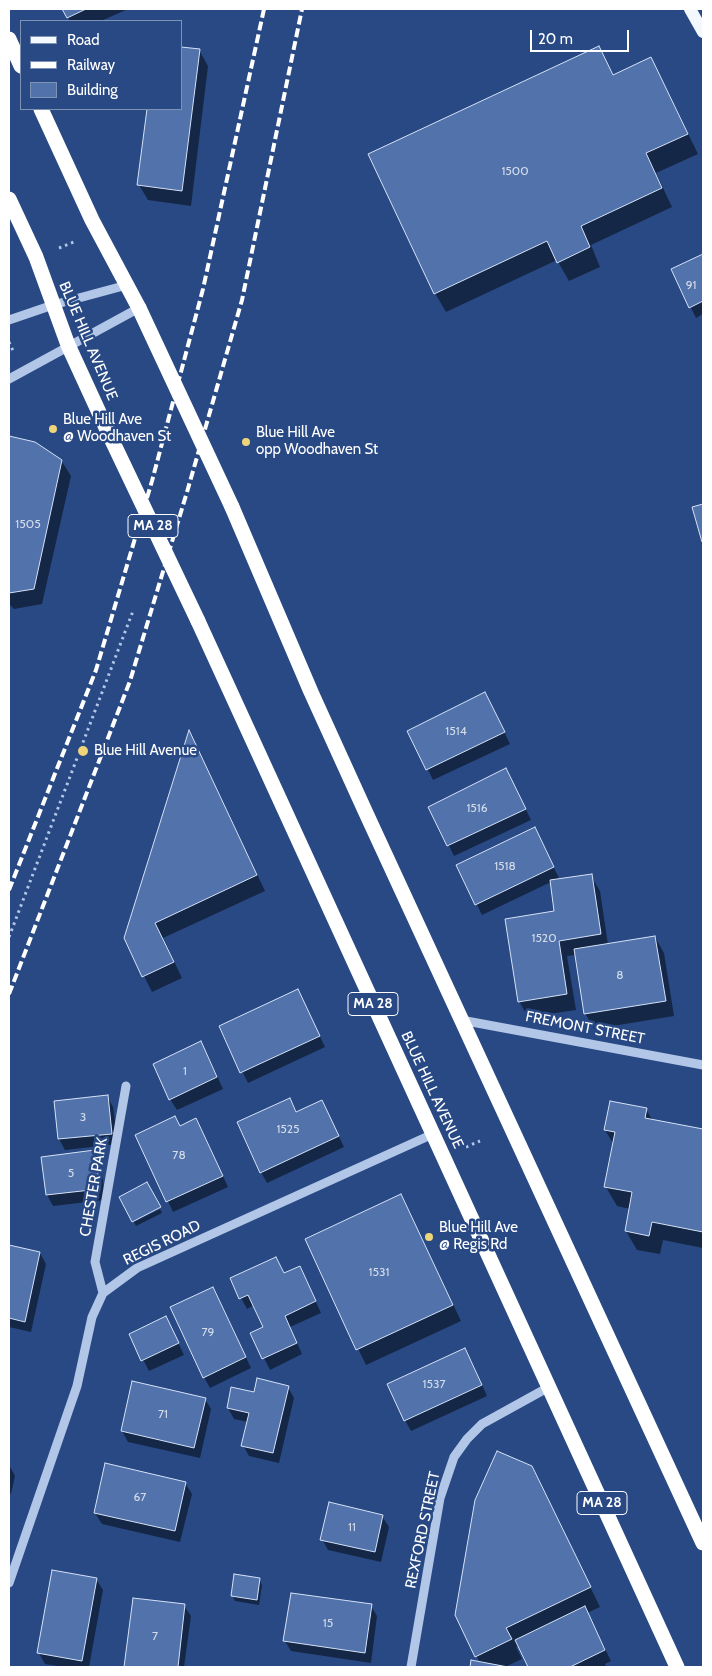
<!DOCTYPE html>
<html>
<head>
<meta charset="utf-8">
<style>
	body { margin:0 }
	#map { position:relative; width:712px; height:1676px; overflow:hidden; background:#284984; font-family:Cabin,sans-serif }
	canvas { display:block }
	.frame { position:absolute; inset:0; border:10px solid #fff; pointer-events:none }
	.legend { position:absolute; left:20px; top:20px; width:162px; height:90px; box-sizing:border-box; background:#284984; border:1px solid #7e92b5; margin:0; padding:6px 9px; list-style:none; font-size:15px; color:#fff }
	.legend li { display:flex; align-items:center; gap:10px; height:25px }
	.legend b { width:25px; border:1px solid #7e92b5 }
	.scale { position:absolute; left:530px; top:30px; width:99px; height:22px; box-sizing:border-box; border:2px solid #fff; border-top:0; padding-left:6px; font-size:15px; line-height:18px; white-space:nowrap; color:#fff; -webkit-text-stroke:4px #284984; paint-order:stroke }
</style>
</head>
<body>
<div id="map">
<canvas width="712" height="1676"></canvas>
<div class="frame"></div>
<ul class="legend">
<li><b style="height:6px;background:#f3f7fe"></b>Road</li>
<li><b style="height:6px;background:#fff"></b>Railway</li>
<li><b style="height:14px;background:#5172ab"></b>Building</li>
</ul>
<div class="scale">20 m</div>
</div>
<script>
const ctx = document.querySelector('canvas').getContext('2d');
ctx.lineJoin = 'round';
function paint(path, color) { ctx.fillStyle = color; ctx.fill(path, 'evenodd'); }
const poly = rows => new Path2D(rows.map(r => 'M' + r).join(''));
function trace(path, color, width, dash) { ctx.strokeStyle = color; ctx.lineWidth = width; ctx.lineCap = dash ? 'butt' : 'round'; ctx.setLineDash(dash || []); ctx.stroke(path); }
function drawText(font, color, halo, rows, align = 'center') {
  ctx.font = font + ' Cabin,sans-serif'; ctx.lineWidth = 5; ctx.setLineDash([]); ctx.textBaseline = 'middle'; ctx.strokeStyle = halo; ctx.fillStyle = color; for (const [text, x, y, turn = 0] of rows) {
    ctx.save(); ctx.translate(x, y); ctx.rotate((+turn || 0) * Math.PI / 180); ctx.textAlign = isNaN(turn) ? turn : align; if (halo) ctx.strokeText(text, 0, 0); ctx.fillText(text, 0, 0); ctx.restore();
  }
}
const shadow = poly([
	[64,9,128,9,101,21,70,21],
	[599,48,614,76,651,58,698,154,656,173,672,207,591,245,600,267,569,281,557,260,446,312,435,293],
	[199,50,208,66,191,206,148,200,139,185,148,109,181,109],
	[703,255,703,314,696,318,672,269],
	[9,438,29,441,49,451,61,460,71,476,42,604,14,609,9,604],
	[491,705,510,744,433,780,409,731],
	[190,733,265,891,163,938,182,978,152,992,125,938],
	[512,781,531,820,454,856,430,807],
	[540,840,559,878,554,880,591,876,600,891,608,945,655,937,664,953,674,1016,594,1029,585,1013,576,955,567,956,576,1010,528,1017,519,1001,556,912,551,882,482,915,458,866],
	[303,1001,325,1047,248,1083,220,1026],
	[207,1054,223,1089,177,1110,170,1099],
	[107,1096,113,1107,118,1144,65,1150,59,1139,55,1102],
	[290,1099,297,1113,327,1112,344,1147,267,1183,261,1172],
	[646,1109,653,1121,703,1130,703,1248,663,1240,660,1254,637,1250,626,1231,630,1209,617,1206,606,1187,614,1145,605,1130],
	[202,1131,228,1187,173,1212,137,1135],
	[95,1152,101,1163,105,1200,53,1206,47,1195,43,1158],
	[401,1195,461,1321,366,1365,306,1240],
	[160,1209,162,1213,136,1226,134,1222],
	[9,1246,40,1253,46,1264,31,1332,9,1327],
	[284,1274,305,1278,321,1313,290,1327,302,1354,270,1370,252,1334,264,1327,254,1305,247,1309,231,1279],
	[213,1288,251,1368,210,1388,204,1377],
	[166,1317,184,1355,149,1371,130,1334],
	[471,1360,487,1396,411,1431,405,1420],
	[288,1387,294,1398,279,1463,249,1456,243,1445,248,1422,234,1419,228,1408,255,1394],
	[205,1399,211,1409,200,1458,128,1442,122,1431],
	[9,1465,15,1476,11,1494,9,1493],
	[531,1467,600,1607,587,1613,611,1661,605,1664,606,1667,529,1667,519,1646,516,1647,522,1659,505,1667,471,1667,472,1662,480,1663,457,1615],
	[185,1483,192,1494,180,1542,102,1524,95,1513],
	[382,1516,389,1527,381,1562,328,1550,322,1539],
	[96,1579,103,1590,89,1667,64,1667,45,1664,39,1653],
	[259,1579,262,1585,259,1605,235,1601,232,1595],
	[134,1599,184,1606,191,1616,184,1667,126,1667],
	[371,1606,377,1616,371,1663,291,1651,285,1641]
]);
const building = poly([
	[62,9,86,9,67,18,62,9],
	[599,46,613,75,651,57,688,134,646,153,662,188,581,226,590,247,557,263,547,241,434,294,368,154,599,46],
	[181,47,200,49,182,191,137,185,147,109,181,109,181,47],
	[703,254,703,301,689,308,671,269,703,254],
	[9,436,35,442,62,460,34,589,9,593,9,436],
	[703,504,703,542,702,542,692,507,703,504],
	[485,692,505,732,426,770,407,731,485,692],
	[189,730,257,875,155,923,174,962,142,977,124,938,189,730],
	[506,768,526,809,447,846,428,807,506,768],
	[535,827,554,867,475,905,456,865,535,827],
	[592,874,601,934,559,941,567,994,518,1002,505,919,554,911,550,880,592,874],
	[655,936,666,1001,584,1014,574,949,655,936],
	[298,989,320,1036,240,1073,219,1026,298,989],
	[201,1041,217,1077,169,1100,153,1064,201,1041],
	[108,1095,112,1134,58,1139,54,1101,108,1095],
	[290,1098,296,1112,322,1100,339,1136,260,1173,237,1122,290,1098],
	[610,1101,647,1108,645,1118,703,1129,703,1232,652,1222,649,1236,625,1231,632,1192,604,1187,615,1132,604,1130,610,1101],
	[175,1116,180,1126,196,1118,223,1176,166,1202,135,1135,175,1116],
	[95,1150,100,1189,46,1195,41,1157,95,1150],
	[147,1182,161,1207,132,1222,119,1197,147,1182],
	[401,1194,453,1305,356,1350,305,1239,401,1194],
	[9,1245,40,1252,25,1322,9,1318,9,1245],
	[276,1257,284,1273,300,1266,316,1301,285,1316,297,1343,262,1359,250,1333,263,1327,248,1295,239,1299,230,1278,276,1257],
	[213,1287,246,1357,203,1378,170,1307,213,1287],
	[166,1316,179,1343,141,1361,129,1334,166,1316],
	[465,1348,482,1385,404,1421,387,1384,465,1348],
	[257,1378,289,1386,273,1453,241,1446,249,1413,227,1408,231,1387,254,1392,257,1378],
	[132,1381,206,1398,194,1448,121,1431,132,1381],
	[497,1451,532,1466,591,1587,506,1628,512,1639,475,1657,455,1615,475,1500,497,1451],
	[105,1463,186,1482,175,1531,94,1513,105,1463],
	[329,1502,383,1515,375,1552,320,1540,329,1502],
	[52,1570,97,1578,82,1661,37,1653,52,1570],
	[234,1574,260,1578,257,1600,231,1596,234,1574],
	[291,1593,372,1604,365,1653,283,1641,291,1593],
	[133,1598,185,1604,178,1667,124,1667,133,1598],
	[585,1606,605,1650,570,1667,528,1667,515,1640,585,1606],
	[471,1660,508,1667,470,1667,471,1660]
]);
const path = poly([
	[59,248,76,241],
	[9,342,14,353],
	[9,937,133,611],
	[466,1147,480,1141]
]);
const minor = poly([
	[9,320,53,305,127,285],
	[9,379,139,308],
	[461,1020,703,1065],
	[103,1293,95,1262,126,1086],
	[9,1583,77,1386,92,1317,103,1293,137,1268,433,1134],
	[411,1667,440,1498,454,1457,467,1439,482,1424,549,1387]
]);
const major = poly([
	[690,9,703,32]
]);
const highway = poly([
	[9,39,21,66],
	[41,109,92,220,139,308],
	[9,199,36,257,68,345,108,432],
	[232,507,311,692,366,813,703,1543],
	[198,621,677,1667]
]);
const rail = poly([
	[9,890,96,670,152,481,203,289,264,9],
	[9,994,130,681,187,492,242,300,302,9]
]);
const highwayBridge = poly([
	[139,308,232,507],
	[108,432,198,621]
]);
const markers = [
	[53,429,5,"#eed579"],
	[246,442,5,"#eed579"],
	[83,751,6,"#eed579"],
	[429,1237,5,"#eed579"]
];
const numberNames = [
	["1500",515,171],
	["91",691,285],
	["1505",28,524],
	["1514",456,731],
	["1516",477,808],
	["1518",505,866],
	["1520",544,938],
	["8",620,975],
	["1",185,1071],
	["3",83,1117],
	["1525",288,1129],
	["78",179,1155],
	["5",71,1173],
	["1531",379,1272],
	["79",208,1332],
	["1537",434,1384],
	["71",163,1414],
	["67",140,1497],
	["11",352,1527],
	["15",328,1623],
	["7",155,1636]
];
const shields = [
	[153,526,50],
	[373,1004,50],
	[602,1503,50]
];
const shieldNames = [
	["MA 28",153,526],
	["MA 28",373,1004],
	["MA 28",602,1503]
];
const streetNames = [
	["BLUE HILL AVENUE",88,341,67],
	["FREMONT STREET",585,1028,11],
	["BLUE HILL AVENUE",432,1090,65],
	["CHESTER PARK",94,1187,-80],
	["REGIS ROAD",162,1243,-26],
	["REXFORD STREET",423,1530,-78]
];
const poiNames = [
	["Blue Hill Ave",63,420],
	["@ Woodhaven St",63,437],
	["Blue Hill Ave",256,433],
	["opp Woodhaven St",256,450],
	["Blue Hill Avenue",94,751],
	["Blue Hill Ave",439,1228],
	["@ Regis Rd",439,1245]
];
paint(shadow, '#0007');
paint(building, '#5172ab');
trace(building, '#d5e2f6', 1);
trace(path, '#b2c6e7', 3, [2.5, 4]);
trace(minor, '#b2c6e7', 9);
trace(major, '#f3f7fe', 12);
trace(highway, '#fff', 15);
trace(rail, '#fff', 4, [9, 4]);
trace(highwayBridge, '#fff', 15);
for (const [x, y, r, color] of markers) { const dot = new Path2D(); dot.arc(x, y, r, 0, 2 * Math.PI); ctx.fillStyle = color; ctx.fill(dot); trace(dot, '#284984', 2); }
drawText('12px', '#d4dcea', null, numberNames);
for (const [x, y, w] of shields) { const box = new Path2D(); box.roundRect(x - w / 2, y - 11.5, w, 23, 4); ctx.fillStyle = '#284984'; ctx.fill(box); trace(box, '#fff', 1); }
drawText('bold 14px', '#fff', null, shieldNames);
drawText('15px', '#fff', '#284984', streetNames);
drawText('15px', '#fff', '#284984', poiNames, 'left');
</script>
</body>
</html>
